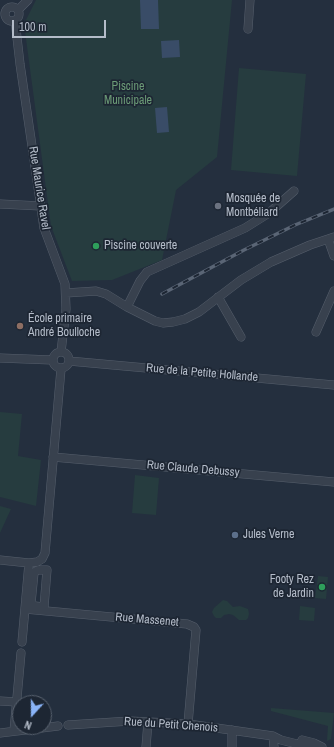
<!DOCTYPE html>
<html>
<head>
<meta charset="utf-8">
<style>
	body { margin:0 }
	#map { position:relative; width:334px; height:747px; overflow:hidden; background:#242f3e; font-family:"Archivo Narrow",sans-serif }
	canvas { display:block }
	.north { position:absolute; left:12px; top:695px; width:40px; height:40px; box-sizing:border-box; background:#1d2633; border:1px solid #59626f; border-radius:50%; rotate:201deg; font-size:11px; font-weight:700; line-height:16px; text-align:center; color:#b4bcc9 }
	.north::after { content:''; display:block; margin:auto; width:14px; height:18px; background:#8ab4f8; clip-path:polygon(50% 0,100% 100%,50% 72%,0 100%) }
	.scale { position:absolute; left:12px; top:20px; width:94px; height:18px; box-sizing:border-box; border:2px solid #b4bcc9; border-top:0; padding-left:5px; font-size:12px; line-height:14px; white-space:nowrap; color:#b4bcc9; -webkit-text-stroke:3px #1d2633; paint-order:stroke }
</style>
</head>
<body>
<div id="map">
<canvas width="334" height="747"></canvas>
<div class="north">N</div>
<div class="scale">100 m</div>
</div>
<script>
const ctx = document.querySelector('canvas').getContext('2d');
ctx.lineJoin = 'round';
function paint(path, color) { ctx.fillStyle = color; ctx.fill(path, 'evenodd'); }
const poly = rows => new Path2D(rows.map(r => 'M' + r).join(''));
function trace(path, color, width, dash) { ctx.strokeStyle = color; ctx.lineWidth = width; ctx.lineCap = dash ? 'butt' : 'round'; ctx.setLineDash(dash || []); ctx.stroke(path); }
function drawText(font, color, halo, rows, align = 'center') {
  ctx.font = font + ' "Archivo Narrow",sans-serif'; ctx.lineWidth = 3.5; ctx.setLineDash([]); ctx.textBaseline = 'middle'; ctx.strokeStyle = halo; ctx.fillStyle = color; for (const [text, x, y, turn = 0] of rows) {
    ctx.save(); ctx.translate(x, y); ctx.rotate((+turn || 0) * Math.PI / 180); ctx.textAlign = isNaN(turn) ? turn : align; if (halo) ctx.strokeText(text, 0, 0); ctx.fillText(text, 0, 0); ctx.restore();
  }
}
const green = poly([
	[36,0,232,0,217,157,176,190,162,260,112,280,72,281,51,226,24,24],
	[239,68,306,74,297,176,231,170],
	[0,412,22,414,18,456,41,460,36,506,0,497],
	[135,475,159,478,156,515,132,513],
	[0,506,11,509,0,533],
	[318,576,328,577,326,599,315,598],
	[223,600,227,601,233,607,240,606,248,609,249,614,248,618,246,620,239,620,233,615,229,614,224,615,221,618,216,618,214,616,212,612,214,608],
	[300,606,315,608,314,621,299,620],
	[271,708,334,713,331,739,327,741,328,726,271,711]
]);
const water = poly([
	[140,0,158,0,159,29,141,29],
	[179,40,180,57,162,58,161,41],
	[167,107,169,132,157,133,155,108]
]);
const minor = poly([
	'5 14a7 7 0 1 1 14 0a7 7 0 1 1-14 0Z',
	[18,10,28,0],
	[15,20,20,64,44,228,65,284,66,309,61,352],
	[248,29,250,0],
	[0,204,41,206],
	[328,239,334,256],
	[66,293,96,291,106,294,127,307,155,321,163,323,173,322,185,319,199,312,241,280,271,262,310,245,334,237],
	[218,297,241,337],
	[127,307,140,281,147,272,245,228,269,213,294,191],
	[316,332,334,291],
	'53 360a8 8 0 1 1 16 0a8 8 0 1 1-16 0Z',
	[0,358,52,360],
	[69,361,334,385],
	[53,457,334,482],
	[0,560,29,563,37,562,42,559,45,553,61,369],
	[39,570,47,570,44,607,35,606,31,603,34,573,36,571,39,570],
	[25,609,187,624,194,627,196,630,188,724],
	[22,642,29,563],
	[0,701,17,702],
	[68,725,130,721,188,724,273,736,281,740,309,747],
	[232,730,232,747],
	[14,731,21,653],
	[0,733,58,726],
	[273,736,274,747],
	[302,740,314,743,322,747],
	[146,747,148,722]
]);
const rail = poly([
	[162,294,244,250,295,225,334,209]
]);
const markers = [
	[218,206,4,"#6b7280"],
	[96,246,4,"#2e9e5b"],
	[20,326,4,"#8d6e63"],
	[235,535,4,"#5c6f8a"],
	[322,587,4,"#2e9e5b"]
];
const parkNames = [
	["Piscine",128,87],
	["Municipale",128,101]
];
const streetNames = [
	["Rue Maurice Ravel",39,188,81],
	["Rue de la Petite Hollande",202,373,5],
	["Rue Claude Debussy",193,469,5],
	["Rue Massenet",147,620,5],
	["Rue du Petit Chenois",171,725,4]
];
const poiNames = [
	["Mosquée de",226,199],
	["Montbéliard",226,213],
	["Piscine couverte",104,246],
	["École primaire",28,319],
	["André Boulloche",28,333],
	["Jules Verne",243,535],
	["Footy Rez",314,580,"right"],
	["de Jardin",314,594,"right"]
];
paint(green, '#263c3f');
paint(water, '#394c67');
trace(minor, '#565f6c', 9);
trace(minor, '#38414e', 8);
trace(rail, '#5a6575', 3.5);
trace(rail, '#1d2633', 2, [6]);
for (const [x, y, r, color] of markers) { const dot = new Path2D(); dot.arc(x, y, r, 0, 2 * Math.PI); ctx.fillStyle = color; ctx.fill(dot); trace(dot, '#1d2633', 1.5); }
drawText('12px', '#6b9a76', '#1d2633', parkNames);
drawText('12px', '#b4bcc9', '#1d2633', streetNames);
drawText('12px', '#b4bcc9', '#1d2633', poiNames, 'left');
</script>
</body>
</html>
